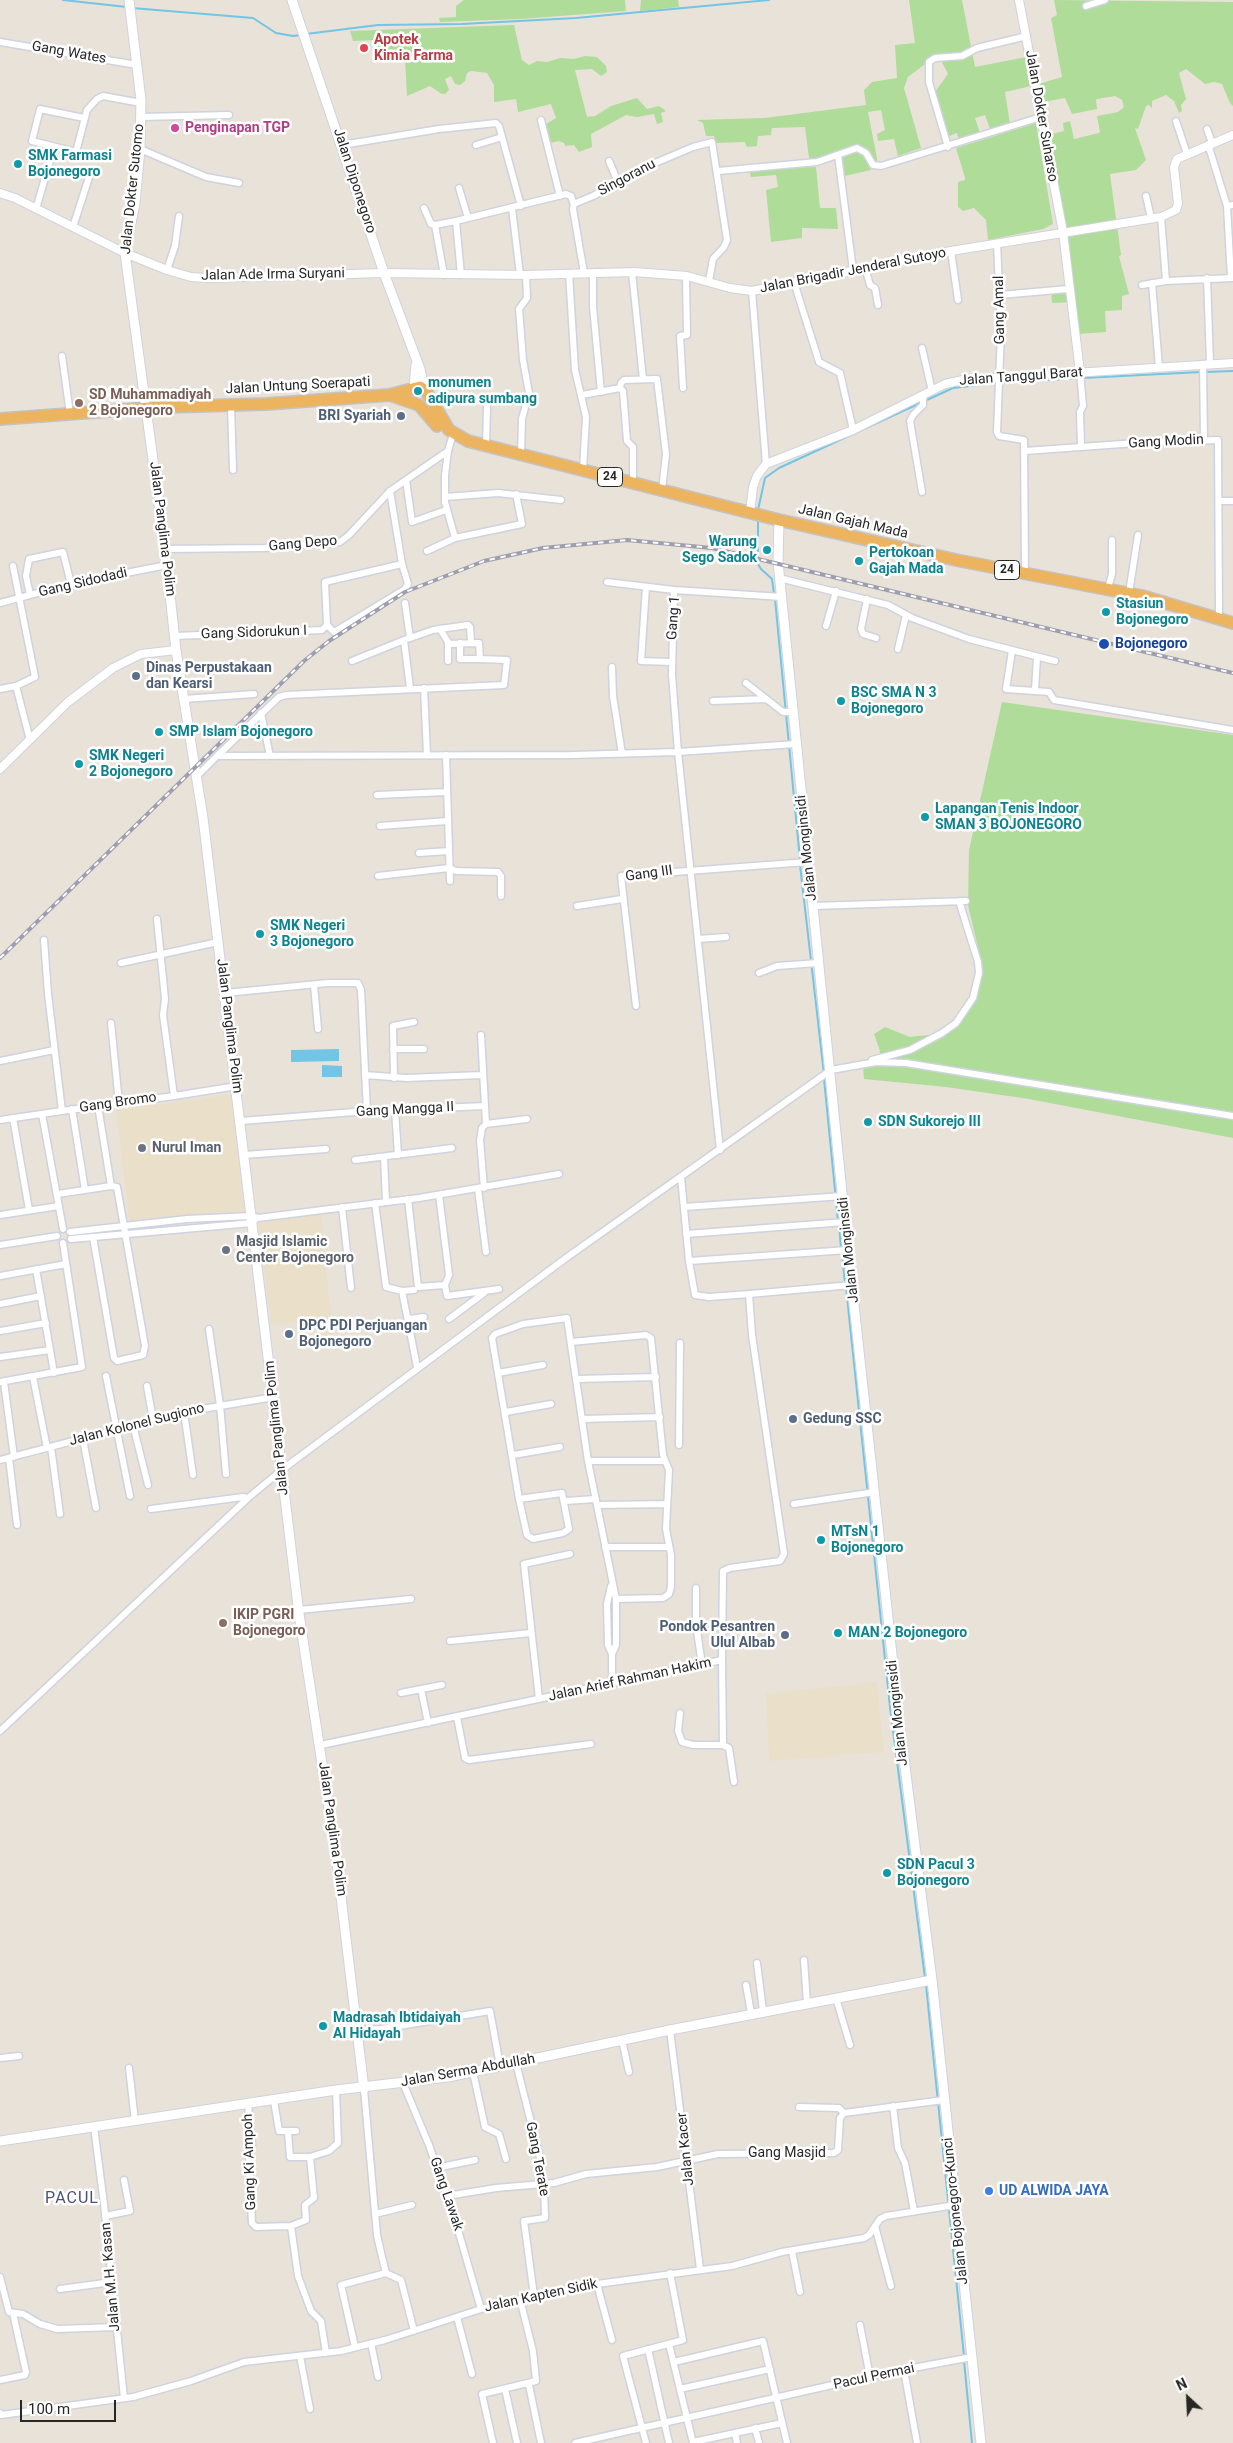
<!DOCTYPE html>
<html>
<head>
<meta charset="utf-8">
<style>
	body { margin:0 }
	#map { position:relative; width:1233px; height:2443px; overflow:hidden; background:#e9e2d9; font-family:Roboto,sans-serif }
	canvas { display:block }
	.north { position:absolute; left:1163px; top:2373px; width:50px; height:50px; -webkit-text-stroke:4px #fff; paint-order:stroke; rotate:335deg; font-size:14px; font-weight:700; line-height:20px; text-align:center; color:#272727 }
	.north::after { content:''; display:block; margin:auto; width:18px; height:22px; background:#272727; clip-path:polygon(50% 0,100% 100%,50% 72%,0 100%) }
	.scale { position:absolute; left:20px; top:2400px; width:96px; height:22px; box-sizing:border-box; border:2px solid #272727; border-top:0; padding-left:6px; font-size:15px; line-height:18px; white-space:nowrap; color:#272727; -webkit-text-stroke:4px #fff; paint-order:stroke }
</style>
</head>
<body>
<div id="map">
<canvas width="1233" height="2443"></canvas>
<div class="north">N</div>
<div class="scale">100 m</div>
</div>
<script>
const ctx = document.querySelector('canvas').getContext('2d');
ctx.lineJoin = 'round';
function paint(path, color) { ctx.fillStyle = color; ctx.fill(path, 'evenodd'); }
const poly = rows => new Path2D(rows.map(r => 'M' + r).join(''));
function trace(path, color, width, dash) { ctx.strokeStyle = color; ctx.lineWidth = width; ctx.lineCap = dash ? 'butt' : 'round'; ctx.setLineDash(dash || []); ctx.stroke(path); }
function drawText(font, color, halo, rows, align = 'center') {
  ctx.font = font + ' Roboto,sans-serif'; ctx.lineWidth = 5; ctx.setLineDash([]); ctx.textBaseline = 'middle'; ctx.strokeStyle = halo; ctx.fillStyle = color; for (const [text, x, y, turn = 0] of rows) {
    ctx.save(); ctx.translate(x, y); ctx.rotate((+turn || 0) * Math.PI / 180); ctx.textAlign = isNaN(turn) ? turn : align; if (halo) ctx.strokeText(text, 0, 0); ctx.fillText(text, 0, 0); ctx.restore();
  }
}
const education = poly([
	[231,1094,246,1214,130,1226,116,1110],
	[321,1214,333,1338,319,1339,317,1320,271,1325,258,1223],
	[877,1682,884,1752,769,1761,766,1694]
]);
const green = poly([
	[464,0,625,0,626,11,520,19,440,22,439,18,456,17,456,6],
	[678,0,679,7,640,11,641,0],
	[909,0,962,0,975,67,1026,57,1031,86,1005,92,1010,124,990,129,985,115,975,118,980,133,959,140,957,133,949,136,935,92,948,74,938,54,908,77,904,88,921,148,898,156,894,139,878,141,877,134,885,130,881,110,868,112,878,164,870,152,858,145,819,158,809,158,805,127,772,128,771,135,758,136,757,146,747,147,745,142,716,143,714,136,706,136,703,123,697,120,765,118,866,105,864,90,872,82,897,78,895,45,915,43],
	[1054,0,1233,2,1233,106,1230,103,1222,84,1214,82,1205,84,1186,69,1179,73,1186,99,1181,105,1182,111,1179,113,1174,101,1166,95,1152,101,1152,108,1149,105,1146,106,1138,129,1135,128,1146,160,1136,170,1110,174,1121,255,1119,256,1129,294,1122,296,1122,310,1105,311,1106,332,1078,334,1071,302,1052,303,1051,290,1069,289,1064,236,1067,227,1064,225,1048,135,1064,131,1063,123,1070,121,1074,139,1099,133,1100,132,1097,116,1118,112,1124,107,1122,100,1115,96,1097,99,1096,100,1097,109,1072,114,1065,98,1043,102,1039,84,1062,77,1051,18,1057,15],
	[514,25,522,60,529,65,537,61,547,62,560,58,574,59,585,56,597,57,606,66,607,72,601,76,592,69,575,70,587,117,595,116,611,106,637,98,647,109,659,106,666,111,661,113,663,122,657,124,654,114,637,117,626,115,591,134,592,147,579,152,574,145,565,146,564,143,559,141,551,143,546,124,556,118,551,104,518,112,516,99,494,102,494,85,487,73,471,71,467,73,465,81,460,85,455,84,451,76,445,79,449,90,445,94,442,94,430,86,407,96,405,59,380,58,374,40,353,41,350,31],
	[1036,123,1053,224,1043,229,988,240,986,220,974,208,963,211,958,207,958,182,965,180,965,178,956,148],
	[852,151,862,154,871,170,840,177,839,157],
	[816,167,820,208,836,208,838,229,802,228,802,238,771,242,766,190,778,187,776,175,751,177,749,169],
	[1002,702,1233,735,1233,1138,1029,1099,946,1087,864,1079,863,1066,878,1064,880,1051,874,1034,885,1027,910,1037,947,1033,975,1002,981,971,981,960,968,905,969,850]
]);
const water = poly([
	[339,1049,339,1061,291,1062,291,1050],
	[322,1065,342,1066,342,1077,322,1077]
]);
const stream = poly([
	[63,0,127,7],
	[132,8,253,18,276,33,293,36,301,35],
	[306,34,378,25,462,24,576,18,769,0],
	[1206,372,1233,371],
	[1083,378,1201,372],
	[1001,383,1079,378],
	[758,510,765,478,779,468,953,388,996,383],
	[758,520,758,564,761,569,772,579,774,594],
	[775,599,800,860],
	[800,865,824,1074],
	[824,1079,838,1221],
	[839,1225,841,1248],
	[842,1253,845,1283],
	[846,1287,890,1707,925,1978],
	[926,1985,964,2356],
	[964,2361,972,2443]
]);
const minor = poly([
	[1086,6,1105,0],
	[0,42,137,65],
	[141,117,229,115],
	[84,118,40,109,32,141,76,152,87,110,97,99,103,96,141,103],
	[541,120,560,196],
	[1176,121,1187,154],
	[1207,129,1212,143],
	[1208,144,1227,206,1233,205],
	[342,145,439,129,496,123,499,126,521,206],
	[476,145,502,137],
	[948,147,929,82,929,62,935,58,962,56,977,48,1027,36],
	[140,149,206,177,239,183],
	[838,155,853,270],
	[609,161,618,182],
	[718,171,817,162,857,148,866,153,873,165,881,166,1041,117],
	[459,188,468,218],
	[1146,196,1151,218],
	[574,203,573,209,584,273],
	[1227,206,1231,278],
	[424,208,431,224,435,225],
	[512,208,520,275],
	[36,209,54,147],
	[1161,217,1166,281,1233,278],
	[73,227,91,171],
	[997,243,1001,332,997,432,999,436,1024,440,1025,573],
	[951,251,958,300],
	[865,268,870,285,875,288,878,305],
	[167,270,175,246,179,216],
	[632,272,643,379],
	[569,273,575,370,586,417,583,470],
	[593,273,593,307,601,392],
	[444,275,435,225,456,221],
	[461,275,456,221,566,194,571,196,573,202,576,203,593,196,648,166,693,147,712,142,727,240,724,247,713,259,709,281],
	[1207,278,1210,363],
	[794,282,819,362,840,373,853,430],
	[1152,283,1159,367],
	[1142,285,1166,281],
	[752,291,766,464],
	[1000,295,1068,289],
	[922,348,932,391],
	[62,356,70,414],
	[1203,364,1204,439],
	[1080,372,1083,406,1080,412,1081,447],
	[620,388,623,391,627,441,633,447,633,483],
	[683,388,680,336,687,335,686,276],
	[582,395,620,388,621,383,624,380,657,379,666,454,662,490],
	[231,405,233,470],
	[486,446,487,407],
	[448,451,445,475,445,502,455,538],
	[1025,451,1150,442,1218,440,1219,618],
	[521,455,522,419,529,393,523,360,519,309,527,298,526,275],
	[406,480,412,522,446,510],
	[922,492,910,421,913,415,923,405,923,395],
	[445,497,498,493,561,500],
	[1220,501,1233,501],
	[165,549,264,548,340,542,349,535,390,491,448,451,453,434],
	[427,551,455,538,522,524,516,494],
	[13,566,35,677,16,686,30,740],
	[779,578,888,605,912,618,969,639,1055,661],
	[607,582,674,590,782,597],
	[646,587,641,661,672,662],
	[1108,588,1112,574,1112,540],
	[674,590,672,675,678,752,720,1150],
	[1129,593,1138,535],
	[30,595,26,576,29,559,63,552,71,584],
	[867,599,861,629,863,634,876,638],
	[0,603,75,583,167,565],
	[405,603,410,638,404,640,410,688],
	[327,625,334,632,405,589,408,584,402,564,390,491],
	[826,626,836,591],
	[440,629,448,642,448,661],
	[175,636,322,630,327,625,325,582,402,564],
	[410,638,433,630,468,625,470,627,471,643],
	[460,643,460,659,480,659],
	[898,649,906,615],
	[1012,651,1006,689,1049,692,1054,700,1233,730],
	[352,661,404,640],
	[612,667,613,696,622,754],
	[746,683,783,712,792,712],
	[424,688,427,755],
	[0,689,16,686],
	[1035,690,1037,657],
	[184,699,254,694],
	[713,701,766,699],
	[261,713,270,756],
	[446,755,450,881],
	[217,756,279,697,286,695,504,685,507,660,480,659,479,643,448,644],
	[196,777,217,756,572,755,678,752,796,744],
	[377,795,446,792],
	[380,826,447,821],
	[419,853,449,851],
	[378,876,449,868,456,871,498,872,501,876,501,896],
	[577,906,622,899],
	[813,906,966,901],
	[698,939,726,937],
	[121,963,218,942],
	[759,973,777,966,818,963],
	[314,985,318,1029],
	[225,993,328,983,358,983,361,990,367,1111],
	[636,1006,621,876,807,862],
	[111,1023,119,1103],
	[481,1035,485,1106],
	[393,1049,424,1049],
	[872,1060,910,1050,942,1033,956,1023,973,998,979,973,978,962,959,901],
	[0,1061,54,1050],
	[365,1075,406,1078,482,1075],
	[394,1078,393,1026,414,1022],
	[174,1096,237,1086],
	[98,1106,111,1186],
	[72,1109,85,1190],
	[395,1110,398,1155],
	[62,1111,174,1096,163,1015,165,999,157,919],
	[42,1114,63,1229],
	[13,1118,29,1210],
	[0,1120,62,1111,48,994,44,940],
	[241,1121,367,1111,485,1106,486,1124,482,1128,480,1140,484,1188],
	[486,1124,527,1119],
	[244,1155,326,1149],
	[384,1157,386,1202],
	[355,1160,452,1148],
	[681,1177,689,1261,695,1295,709,1297,749,1294],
	[478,1189,486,1252],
	[58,1194,111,1186,117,1187,145,1346,143,1355,117,1361,114,1358,93,1237],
	[408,1199,418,1287,445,1285,449,1275,439,1195],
	[375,1203,386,1287,402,1291,417,1367],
	[342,1207,351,1288],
	[684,1207,843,1196],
	[0,1215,59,1206],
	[70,1232,187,1219,251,1216,258,1218,419,1198,559,1174],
	[686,1234,845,1222],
	[71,1239,252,1223,255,1220],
	[0,1245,57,1236],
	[689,1261,848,1250],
	[36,1269,54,1373],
	[0,1276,66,1264],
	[445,1285,447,1296,499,1289],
	[402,1291,414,1290],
	[0,1304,41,1296],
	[408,1319,424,1317],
	[449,1319,484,1293],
	[209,1329,220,1405,226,1474],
	[0,1331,46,1323],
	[571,1342,646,1335,651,1338,663,1455,669,1470,666,1529,671,1555,671,1587,669,1594,663,1598,616,1599],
	[0,1357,50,1350],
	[498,1373,543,1365],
	[106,1376,130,1496],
	[33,1377,47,1448],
	[577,1379,656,1377],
	[0,1382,82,1367,63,1243],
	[4,1382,14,1457],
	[147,1386,153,1420],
	[184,1412,193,1475],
	[506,1412,551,1404],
	[582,1419,660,1417],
	[133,1425,148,1485],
	[83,1439,96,1508],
	[679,1445,680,1343],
	[51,1447,60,1514],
	[513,1455,560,1447],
	[9,1458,17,1525],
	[0,1460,184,1412,274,1397],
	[588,1461,664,1461],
	[519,1499,562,1493,569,1529,563,1533,533,1539,527,1535,519,1499,492,1338,495,1334,523,1324,567,1318,588,1461,616,1599,616,1645,612,1654],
	[565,1501,596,1499],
	[794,1504,875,1492],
	[597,1505,667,1504],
	[151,1509,243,1497,248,1498],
	[605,1547,669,1547],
	[611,1586,607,1604,608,1645,612,1654,612,1684],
	[696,1588,696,1624,702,1665],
	[299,1610,411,1599],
	[450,1641,531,1633],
	[722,1660,723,1745],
	[421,1689,428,1723],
	[401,1693,442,1685],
	[539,1699,524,1564,570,1554],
	[680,1713,678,1731,682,1742,693,1745,723,1745,729,1748,734,1782],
	[457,1717,465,1758,469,1760,591,1744],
	[0,1731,248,1498,283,1469,566,1258,831,1070,876,1062,906,1063,1233,1116],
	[321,1745,722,1660,723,1571,730,1568,780,1561,784,1554,752,1335,749,1294,852,1285],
	[804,1960,807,2003],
	[757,1963,763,2011],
	[746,1985,751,2013],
	[836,1998,850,2045],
	[358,2030,381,2029,490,2011,500,2066],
	[670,2030,700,2269],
	[622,2040,629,2072],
	[0,2058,19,2056],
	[516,2063,540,2158,544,2186,545,2218,524,2221,534,2296],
	[129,2068,135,2121],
	[473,2072,485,2127,499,2134,506,2159],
	[403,2083,429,2145,456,2223,481,2309],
	[364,2089,377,2235,382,2257,386,2273,401,2280,414,2331],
	[274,2101,279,2131,296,2131],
	[248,2105,252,2145,249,2148,249,2162,252,2223,256,2227,291,2226,298,2276,311,2311,321,2321,326,2353],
	[893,2106,898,2148,905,2163,914,2211],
	[799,2107,839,2108,844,2113],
	[94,2127,104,2204,124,2398],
	[288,2132,290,2157,310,2157],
	[436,2168,475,2160],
	[447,2196,496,2188,554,2183,586,2174,657,2167,718,2154,834,2153,838,2150,840,2118,844,2113,944,2100],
	[375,2214,412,2205],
	[105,2216,130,2211,124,2180],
	[291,2226,306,2220,305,2205,314,2198,310,2157,329,2151,338,2143,336,2090],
	[875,2226,891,2286],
	[792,2251,800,2292],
	[0,2277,9,2312,23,2314,40,2324,57,2329,116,2327],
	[597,2284,612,2340],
	[60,2289,112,2282],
	[457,2317,472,2374],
	[860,2325,870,2377],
	[371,2343,378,2377],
	[669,2344,693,2443],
	[355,2347,341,2285,386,2273],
	[648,2349,669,2443],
	[300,2356,310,2409],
	[674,2362,763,2341,787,2443],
	[904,2370,917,2443],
	[0,2380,25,2375,26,2372,13,2313],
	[529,2385,541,2443],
	[505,2389,517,2443],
	[680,2389,770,2369],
	[0,2413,1,2415,133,2397,191,2381,244,2362,341,2351,385,2340,481,2309,534,2296,597,2284,732,2266,782,2252,864,2238,869,2235,880,2219,886,2216,955,2205],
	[755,2428,759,2443],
	[735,2433,737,2443],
	[693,2442,782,2423],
	[493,2443,482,2394,536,2381,533,2351,520,2299],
	[575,2443,881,2374,972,2357],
	[646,2443,623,2356,683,2340,670,2273]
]);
const tertiary = poly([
	[1019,0,1063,232,1080,372],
	[0,193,15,198,125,253,167,270,191,277,208,278,384,273,526,275,634,272,687,276,730,288,752,291,951,251,1161,217,1176,210,1178,204,1174,167,1177,159,1233,135],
	[750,513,753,487,757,476,766,464,853,430,945,384,963,380,1233,363],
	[0,769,68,702,113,668,141,654,176,650]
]);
const secondary = poly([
	[129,0,141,100,140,149,135,203,125,253,165,549,176,650,203,818,299,1614,336,1855,364,2089],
	[292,0,384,273,420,369,424,389],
	[414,387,416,365],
	[779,520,778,562,845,1222,899,1719,932,1980,981,2443],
	[0,2141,336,2090,448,2077,670,2030,932,1980]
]);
const trunk = poly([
	[390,395,419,405,437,426],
	[0,419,163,407,266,404,389,395,420,387,426,391,449,430,468,441,779,520,956,560,1142,596,1233,623]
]);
const rail = poly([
	[0,958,304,661,329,641,405,592,484,561,543,548,627,540,712,548,1233,673]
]);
const markers = [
	[364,48,5,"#e0444e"],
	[175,128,5,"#d1479c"],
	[18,164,5,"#0f9aa8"],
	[418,391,5,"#0f9aa8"],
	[79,403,5,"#8d6e63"],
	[401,416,5,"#5c6f8a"],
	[767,550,5,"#0f9aa8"],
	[859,561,5,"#0f9aa8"],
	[1106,612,5,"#0f9aa8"],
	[1104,644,6,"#1a4fb4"],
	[136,676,5,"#5c6f8a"],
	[841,701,5,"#0f9aa8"],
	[159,732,5,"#0f9aa8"],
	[79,764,5,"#0f9aa8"],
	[925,817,5,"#0f9aa8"],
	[260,934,5,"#0f9aa8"],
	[868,1122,5,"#0f9aa8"],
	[142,1148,5,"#6b7280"],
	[226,1250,5,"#6b7280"],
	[289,1334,5,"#5c6f8a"],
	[793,1419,5,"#5c6f8a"],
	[821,1540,5,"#0f9aa8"],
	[223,1623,5,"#8d6e63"],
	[838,1633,5,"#0f9aa8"],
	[785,1635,5,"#5c6f8a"],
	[887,1873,5,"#0f9aa8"],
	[323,2026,5,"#0f9aa8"],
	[989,2191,5,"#3f7fe0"]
];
const shields = [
	[610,477,25],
	[1007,570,25]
];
const shieldNames = [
	["24",610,477],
	["24",1007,570]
];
const healthNames = [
	["Apotek",374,40],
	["Kimia Farma",374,56]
];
const streetNames = [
	["Gang Wates",69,53,10],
	["Jalan Dokter Suharso",1041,116,80],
	["Singoranu",627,178,-28],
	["Jalan Diponegoro",354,181,72],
	["Jalan Dokter Sutomo",133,189,-84],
	["Jalan Brigadir Jenderal Sutoyo",853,271,-11],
	["Jalan Ade Irma Suryani",273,275,-1],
	["Gang Amal",1000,310,-91],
	["Jalan Tanggul Barat",1021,377,-4],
	["Jalan Untung Soerapati",298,386,-3],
	["Gang Modin",1166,442,-3],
	["Jalan Gajah Mada",853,522,13],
	["Jalan Panglima Polim",162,529,83],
	["Gang Depo",303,544,-5],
	["Gang Sidodadi",83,583,-13],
	["Gang 1",674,618,-86],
	["Gang Sidorukun I",254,633,-2],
	["Jalan Monginsidi",807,848,-96],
	["Gang III",649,874,-8],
	["Jalan Panglima Polim",229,1026,83],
	["Gang Bromo",118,1103,-8],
	["Gang Mangga II",405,1110,-3],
	["Jalan Monginsidi",849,1250,-96],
	["Jalan Kolonel Sugiono",137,1425,-14],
	["Jalan Panglima Polim",277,1428,-96],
	["Jalan Arief Rahman Hakim",630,1680,-12],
	["Jalan Monginsidi",898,1713,-96],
	["Jalan Panglima Polim",332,1829,82],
	["Jalan Serma Abdullah",468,2071,-10],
	["Jalan Kacer",686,2149,-96],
	["Gang Masjid",787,2153],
	["Gang Terate",537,2159,79],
	["Gang Ki Ampoh",250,2162,-92],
	["Gang Lawak",446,2194,71],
	["Jalan Bojonegoro-Kunci",956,2211,-96],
	["Jalan M.H. Kasan",111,2277,-95],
	["Jalan Kapten Sidik",541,2296,-12],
	["Pacul Permai",874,2377,-12]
];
const hotelNames = [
	["Penginapan TGP",185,128]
];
const cultureNames = [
	["SMK Farmasi",28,156],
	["Bojonegoro",28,172],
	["monumen",428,383],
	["adipura sumbang",428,399],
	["Warung",757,542,"right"],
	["Sego Sadok",757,558,"right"],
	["Pertokoan",869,553],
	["Gajah Mada",869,569],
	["Stasiun",1116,604],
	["Bojonegoro",1116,620],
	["BSC SMA N 3",851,693],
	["Bojonegoro",851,709],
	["SMP Islam Bojonegoro",169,732],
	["SMK Negeri",89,756],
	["2 Bojonegoro",89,772],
	["Lapangan Tenis Indoor",935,809],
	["SMAN 3 BOJONEGORO",935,825],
	["SMK Negeri",270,926],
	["3 Bojonegoro",270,942],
	["SDN Sukorejo III",878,1122],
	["MTsN 1",831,1532],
	["Bojonegoro",831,1548],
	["MAN 2 Bojonegoro",848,1633],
	["SDN Pacul 3",897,1865],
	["Bojonegoro",897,1881],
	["Madrasah Ibtidaiyah",333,2018],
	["Al Hidayah",333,2034]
];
const educationNames = [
	["SD Muhammadiyah",89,395],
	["2 Bojonegoro",89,411],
	["IKIP PGRI",233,1615],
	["Bojonegoro",233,1631]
];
const serviceNames = [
	["BRI Syariah",391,416,"right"],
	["Dinas Perpustakaan",146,668],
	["dan Kearsi",146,684],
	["DPC PDI Perjuangan",299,1326],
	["Bojonegoro",299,1342],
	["Gedung SSC",803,1419],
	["Pondok Pesantren",775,1627,"right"],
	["Ulul Albab",775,1643,"right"]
];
const transitNames = [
	["Bojonegoro",1115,644]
];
const worshipNames = [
	["Nurul Iman",152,1148],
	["Masjid Islamic",236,1242],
	["Center Bojonegoro",236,1258]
];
const shopNames = [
	["UD ALWIDA JAYA",999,2191]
];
const quarterNames = [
	["PACUL",72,2199]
];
paint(education, '#eae0c9');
paint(green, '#afdc99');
paint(water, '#72c5e5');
trace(stream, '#72c5e5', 2);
trace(minor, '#cfd2df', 9);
trace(tertiary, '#cfd2df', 10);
trace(secondary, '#cfd2df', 11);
trace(trunk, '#c3c3c3', 14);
trace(minor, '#fff', 6);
trace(tertiary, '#fff', 8);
trace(secondary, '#fff', 9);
trace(trunk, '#ecb45e', 11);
trace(rail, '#9d9fb0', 4);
trace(rail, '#fff', 2, [5.5]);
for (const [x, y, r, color] of markers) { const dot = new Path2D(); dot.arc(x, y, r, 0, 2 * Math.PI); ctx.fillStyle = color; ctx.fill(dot); trace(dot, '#fff', 2); }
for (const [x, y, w] of shields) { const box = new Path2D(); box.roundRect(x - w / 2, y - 9.5, w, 19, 4); ctx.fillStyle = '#fff'; ctx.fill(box); trace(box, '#272727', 1); }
drawText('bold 12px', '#272727', null, shieldNames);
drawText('bold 14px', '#be3a42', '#fff', healthNames, 'left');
drawText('14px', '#272727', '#fff', streetNames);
drawText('bold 14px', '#b23c85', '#fff', hotelNames, 'left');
drawText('bold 14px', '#0d838f', '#fff', cultureNames, 'left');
drawText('bold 14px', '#785e54', '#fff', educationNames, 'left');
drawText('bold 14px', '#4e5e75', '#fff', serviceNames, 'left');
drawText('bold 14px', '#164399', '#fff', transitNames, 'left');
drawText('bold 14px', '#5b616d', '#fff', worshipNames, 'left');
drawText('bold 14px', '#366cbe', '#fff', shopNames, 'left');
ctx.letterSpacing = '1px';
drawText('16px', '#4b5274', '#fff', quarterNames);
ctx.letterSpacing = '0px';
</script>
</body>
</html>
